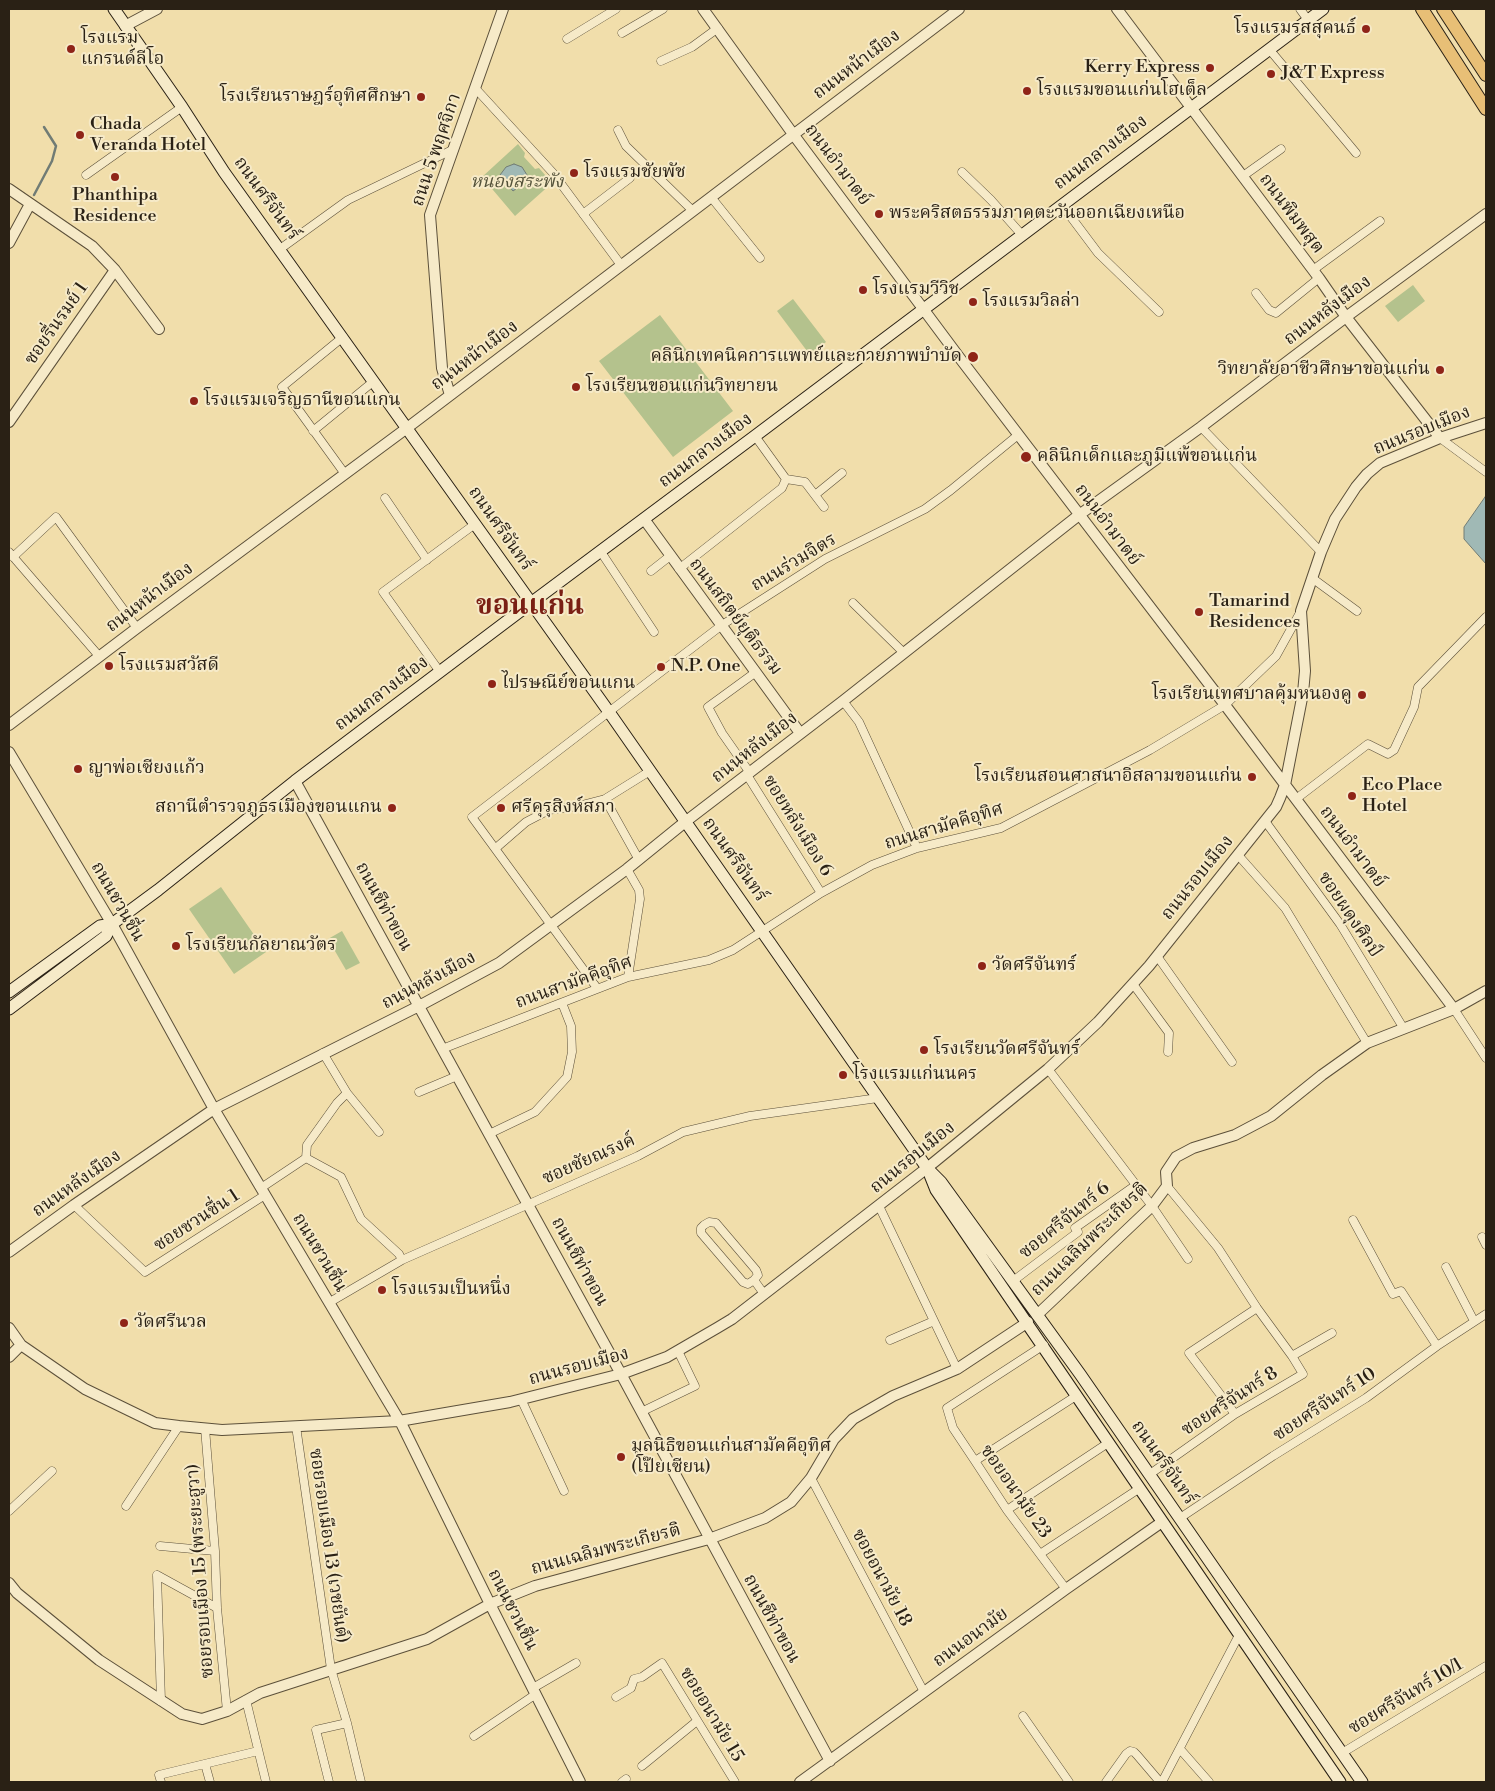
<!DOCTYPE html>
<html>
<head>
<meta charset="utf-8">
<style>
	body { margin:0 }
	#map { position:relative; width:1495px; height:1791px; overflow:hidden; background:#f1deab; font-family:"Libre Bodoni",serif }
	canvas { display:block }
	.frame { position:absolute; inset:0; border:10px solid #2a2115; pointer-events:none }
</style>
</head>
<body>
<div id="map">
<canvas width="1495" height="1791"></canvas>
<div class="frame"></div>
</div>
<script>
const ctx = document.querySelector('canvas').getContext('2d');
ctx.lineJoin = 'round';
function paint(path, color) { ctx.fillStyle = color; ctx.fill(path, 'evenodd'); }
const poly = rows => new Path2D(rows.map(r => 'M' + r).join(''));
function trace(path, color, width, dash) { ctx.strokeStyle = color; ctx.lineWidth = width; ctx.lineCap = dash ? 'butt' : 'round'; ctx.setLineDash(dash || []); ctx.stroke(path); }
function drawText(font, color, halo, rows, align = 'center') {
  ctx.font = font + ' "Libre Bodoni","Noto Serif Thai",serif'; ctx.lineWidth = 4; ctx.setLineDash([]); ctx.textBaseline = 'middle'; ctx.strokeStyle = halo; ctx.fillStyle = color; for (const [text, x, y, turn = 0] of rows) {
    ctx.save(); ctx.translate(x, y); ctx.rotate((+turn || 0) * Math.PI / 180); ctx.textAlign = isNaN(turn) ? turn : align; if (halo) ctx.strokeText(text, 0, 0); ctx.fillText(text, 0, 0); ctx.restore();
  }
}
const green = poly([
	[518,144,525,153,524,157,535,169,539,168,552,183,515,216,482,177],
	[1413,285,1425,301,1398,322,1385,306],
	[793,299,826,342,810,355,777,311],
	[660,315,733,411,673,457,599,361],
	[221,887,266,952,234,974,189,909],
	[342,931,360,963,346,970,328,939]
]);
const water = poly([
	[514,164,522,167,527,175,524,183,513,191,500,175,506,167,514,164],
	[1485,497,1486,497,1486,564,1464,539,1464,527,1485,497]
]);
const stream = poly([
	[34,195,52,161,56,146,44,127]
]);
const minor = poly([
	[1300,9,1308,20],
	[622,33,663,9],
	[567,39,616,9],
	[1269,49,1356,153],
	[661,61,692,47,718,28],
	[476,89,553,173,621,265],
	[618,130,626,146,693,211],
	[962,172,991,200,1022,235],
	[86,175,182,107],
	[1243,176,1281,149],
	[711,197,760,258],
	[1062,205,1098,253,1159,312],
	[583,214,630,178],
	[280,249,348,200,452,150],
	[1313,270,1380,221],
	[1256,293,1269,310,1276,313,1319,278],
	[343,337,282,387,345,474],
	[1201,427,1321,552],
	[313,431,374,381],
	[1440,438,1486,472],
	[786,479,805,482,824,507],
	[815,495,842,473],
	[385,498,427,560],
	[9,552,99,656],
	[601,552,654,632],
	[13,557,56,517,137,628],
	[679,569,782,488,786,479,755,436],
	[651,571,670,556],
	[1312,578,1357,611],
	[853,603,904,653],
	[440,672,383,592,475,524],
	[843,701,859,722,917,848],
	[750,773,722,733,708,707,756,672],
	[747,775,821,893],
	[605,799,639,860],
	[1296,799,1368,744,1388,754,1394,750,1414,707,1418,687,1486,617],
	[1265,821,1340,924,1404,1029],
	[496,848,526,822,549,810,578,806,605,799,650,771],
	[1238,855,1285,908,1367,1043],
	[627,869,639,890,640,899,628,977],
	[1157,956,1232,1062],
	[1133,984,1169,1033,1168,1052],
	[597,988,472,817,722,625,825,559,925,509,951,490,1018,435],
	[1454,1009,1486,1058],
	[442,1049,628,977,709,960,733,950,821,893,872,865,917,848,1001,828,1150,750,1225,705,1276,656,1301,611],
	[323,1053,347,1093,379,1132],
	[1048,1069,1152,1206,1188,1259],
	[419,1092,457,1076],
	[489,1134,535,1112,567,1077,572,1052,571,1026,562,1003],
	[306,1158,341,1177,361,1219,399,1254,402,1260],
	[261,1188,306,1158,307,1145,337,1103,347,1093],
	[74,1205,145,1272,265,1195],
	[879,1206,957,1369],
	[1353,1220,1393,1294,1401,1291,1437,1346],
	[1482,1237,1486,1245],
	[1446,1267,1474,1321],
	[754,1280,758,1275,756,1270,716,1223,709,1222,704,1225,701,1228,701,1233,743,1282,748,1284,754,1280,764,1294],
	[1013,1281,1078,1232,1075,1228,1136,1185],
	[330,1302,402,1260,638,1156,683,1132,750,1116,878,1098],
	[890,1340,934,1321],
	[1044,1345,947,1408,953,1428,975,1461,1007,1510,1066,1589],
	[1292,1356,1332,1333],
	[521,1399,564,1491],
	[641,1412,695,1386,678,1351],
	[1235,1414,1189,1353,1257,1308],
	[296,1426,331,1669,347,1723,361,1782],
	[205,1428,215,1551,217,1608,227,1711],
	[975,1461,1076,1396],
	[1150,1474,1235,1414,1303,1374,1292,1356,1257,1308,1218,1248,1167,1186],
	[811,1478,924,1692],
	[126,1506,179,1426],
	[1007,1510,1108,1443],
	[9,1511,52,1471],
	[1180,1518,1273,1456,1366,1398,1437,1346,1486,1314],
	[160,1546,215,1551],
	[1040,1554,1140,1488],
	[157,1575,161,1701],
	[157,1575,217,1608],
	[533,1688,576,1663],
	[616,1697,631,1688,634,1679,642,1677,662,1663,735,1782],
	[246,1700,266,1782],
	[1023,1716,1069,1782],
	[474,1736,536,1694],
	[1180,1749,1209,1782],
	[1342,1753,1486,1666],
	[205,1764,210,1782],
	[642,1766,697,1721],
	[161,1782,159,1775,258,1751],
	[329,1782,316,1730,347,1723],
	[622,1782,626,1779],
	[1106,1782,1126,1754,1130,1751,1134,1752,1137,1755,1160,1782],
	[1162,1782,1239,1635]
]);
const tertiary = poly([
	[703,9,793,134,962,361,1225,705,1454,1009],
	[1117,9,1319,278,1346,317,1440,438],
	[125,26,157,9],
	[9,189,92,246,115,270,159,329],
	[9,243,30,204],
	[450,395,442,368,430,215,503,9],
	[9,422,115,270],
	[644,519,800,733],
	[9,725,137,628,407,428,959,9],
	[9,752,112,924,214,1109,402,1425,490,1604,580,1782],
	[295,781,621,1374,830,1761],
	[9,1252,74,1205,214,1109,419,1006,499,963,627,869,685,822,843,701,1079,515,1201,427,1346,317,1486,214],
	[1037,1315,1152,1206,1167,1186,1166,1172,1176,1157,1193,1148,1235,1135,1271,1116,1322,1075,1367,1043,1454,1009,1486,991],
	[9,1328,21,1345,85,1389,155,1423,179,1426,222,1430,399,1421,510,1402,621,1374,667,1357,717,1328,732,1319,927,1168,1048,1069,1098,1022,1149,966,1276,807,1280,798,1285,785,1303,693,1305,671,1301,611,1321,552,1335,519,1356,487,1367,474,1380,463,1440,438,1486,423],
	[9,1357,21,1345],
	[9,1583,17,1593,99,1660,182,1714,202,1719,227,1711,260,1693,427,1639,490,1604,535,1586,709,1539,765,1518,791,1502,811,1478,834,1439,853,1419,893,1396,957,1369,1028,1322],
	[800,1782,1066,1589,1162,1522]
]);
const secondary = poly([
	[114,9,182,107,224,172,609,712,927,1168,941,1182,1080,1374,1362,1782],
	[9,992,100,926,112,924,158,890,295,781,531,603,755,436,1323,9],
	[9,1009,106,936,112,924],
	[930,1175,936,1190,1340,1782]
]);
const primary = poly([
	[1422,9,1486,109],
	[1443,9,1486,75]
]);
const markers = [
	[1366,29,5,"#8f2418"],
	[71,49,5,"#8f2418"],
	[1210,68,5,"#8f2418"],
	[1271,74,5,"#8f2418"],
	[1027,91,5,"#8f2418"],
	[421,97,5,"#8f2418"],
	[80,135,5,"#8f2418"],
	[574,173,5,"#8f2418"],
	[115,177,5,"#8f2418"],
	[879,214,5,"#8f2418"],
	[863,290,5,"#8f2418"],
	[973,302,5,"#8f2418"],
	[973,357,6,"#8f2418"],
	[1440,370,5,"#8f2418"],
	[576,387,5,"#8f2418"],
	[194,401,5,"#8f2418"],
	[1026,457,6,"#8f2418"],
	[1199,612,5,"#8f2418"],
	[109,666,5,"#8f2418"],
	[661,667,5,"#8f2418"],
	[492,684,5,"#8f2418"],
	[1362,695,5,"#8f2418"],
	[78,769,5,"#8f2418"],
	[1252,777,5,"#8f2418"],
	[1352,796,5,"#8f2418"],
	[392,808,5,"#8f2418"],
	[501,808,5,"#8f2418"],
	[176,946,5,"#8f2418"],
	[982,966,5,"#8f2418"],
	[924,1050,5,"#8f2418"],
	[843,1075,5,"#8f2418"],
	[382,1290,5,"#8f2418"],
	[124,1323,5,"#8f2418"],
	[621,1457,5,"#8f2418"]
];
const poiNames = [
	["โรงแรมรสสุคนธ์",1356,29,"right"],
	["โรงแรม",81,39],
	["แกรนด์ลีโอ",81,60],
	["Kerry Express",1200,68,"right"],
	["J&T Express",1281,74],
	["โรงแรมขอนแก่นโฮเต็ล",1037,91],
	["โรงเรียนราษฎร์อุทิศศึกษา",411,97,"right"],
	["Chada",90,125],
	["Veranda Hotel",90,146],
	["โรงแรมชัยพัช",584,173],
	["Phanthipa",115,196,"center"],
	["Residence",115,217,"center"],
	["พระคริสตธรรมภาคตะวันออกเฉียงเหนือ",889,214],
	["โรงแรมวีวิช",873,290],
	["โรงแรมวิลล่า",983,302],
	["คลินิกเทคนิคการแพทย์และกายภาพบำบัด",962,357,"right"],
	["วิทยาลัยอาชีวศึกษาขอนแก่น",1430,370,"right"],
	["โรงเรียนขอนแก่นวิทยายน",586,387],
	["โรงแรมเจริญธานีขอนแกน",204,401],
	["คลินิกเด็กและภูมิแพ้ขอนแก่น",1037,457],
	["Tamarind",1209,602],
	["Residences",1209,623],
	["โรงแรมสวัสดี",119,666],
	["N.P. One",671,667],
	["ไปรษณีย์ขอนแกน",502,684],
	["โรงเรียนเทศบาลคุ้มหนองคู",1352,695,"right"],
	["ญาพ่อเซียงแก้ว",88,769],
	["โรงเรียนสอนศาสนาอิสลามขอนแก่น",1242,777,"right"],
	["Eco Place",1362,786],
	["Hotel",1362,807],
	["สถานีตำรวจภูธรเมืองขอนแกน",382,808,"right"],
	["ศรีคุรุสิงห์สภา",511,808],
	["โรงเรียนกัลยาณวัตร",186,946],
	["วัดศรีจันทร์",992,966],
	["โรงเรียนวัดศรีจันทร์",934,1050],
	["โรงแรมแก่นนคร",853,1075],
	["โรงแรมเป็นหนึ่ง",392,1290],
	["วัดศรีนวล",134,1323],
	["มูลนิธิขอนแก่นสามัคคีอุทิศ",631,1447],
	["(โป๊ยเซียน)",631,1468]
];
const streetNames = [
	["ถนนหน้าเมือง",857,65,-37],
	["ถนน 5 พฤศจิกา",437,150,-71],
	["ถนนกลางเมือง",1101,153,-37],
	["ถนนอำมาตย์",837,165,53],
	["ถนนศรีจันทร์",266,199,54],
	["ถนนพิมพสุต",1291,214,53],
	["ถนนหลังเมือง",1328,311,-37],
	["ซอยรื่นรมย์ 1",57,324,-55],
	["ถนนหน้าเมือง",475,356,-37],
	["ถนนรอบเมือง",1422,431,-22],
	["ถนนกลางเมือง",706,451,-37],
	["ถนนอำมาตย์",1107,525,53],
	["ถนนศรีจันทร์",500,529,55],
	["ถนนร่วมจิตร",794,563,-31],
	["ถนนหน้าเมือง",150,598,-37],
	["ถนนสถิตย์ยุติธรรม",735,617,53],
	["ถนนกลางเมือง",382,694,-37],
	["ถนนหลังเมือง",755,748,-38],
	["ซอยหลังเมือง 6",797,826,58],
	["ถนนสามัคคีอุทิศ",944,827,-17],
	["ถนนอำมาตย์",1352,847,53],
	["ถนนศรีจันทร์",734,860,55],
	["ถนนรอบเมือง",1198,878,-51],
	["ถนนชวนชื่น",117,902,60],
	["ถนนชีท่าขอน",383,907,61],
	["ซอยผดุงศิลป์",1349,915,56],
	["ถนนหลังเมือง",429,981,-28],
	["ถนนสามัคคีอุทิศ",574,983,-20],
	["ถนนรอบเมือง",913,1158,-39],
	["ซอยชัยณรงค์",589,1160,-24],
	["ถนนหลังเมือง",77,1184,-35],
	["ซอยชวนชื่น 1",197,1221,-33],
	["ซอยศรีจันทร์ 6",1065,1221,-39],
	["ถนนเฉลิมพระเกียรติ",1090,1240,-44],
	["ถนนชวนชื่น",319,1253,59],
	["ถนนชีท่าขอน",579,1262,61],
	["ถนนรอบเมือง",579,1367,-15],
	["ซอยศรีจันทร์ 8",1230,1402,-33],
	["ซอยศรีจันทร์ 10",1325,1405,-33],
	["ถนนศรีจันทร์",1163,1463,55],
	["ซอยอนามัย 23",1015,1492,55],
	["ซอยรอบเมือง 13 (เวชยันต์)",328,1546,82],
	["ถนนเฉลิมพระเกียรติ",606,1550,-15],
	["ซอยรอบเมือง 15 (พระยะฮูวา)",201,1571,-94],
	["ซอยอนามัย 18",881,1578,62],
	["ถนนชวนชื่น",512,1610,63],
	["ถนนชีท่าขอน",771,1619,61],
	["ถนนอนามัย",971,1638,-36],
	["ซอยศรีจันทร์ 10/1",1406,1697,-31],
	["ซอยอนามัย 15",711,1715,59]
];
const parkNames = [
	["หนองสระพัง",517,183]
];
const townNames = [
	["ขอนแก่น",530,607]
];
paint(green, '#b4c28d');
paint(water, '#a0b9b5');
trace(water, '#717c75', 1);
trace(stream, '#717c75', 2.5);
trace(minor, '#5c503a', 9);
trace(tertiary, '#5c503a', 12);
trace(secondary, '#2a2115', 13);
trace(primary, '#2a2115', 14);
trace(minor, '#f6eac8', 8);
trace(tertiary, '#f6eac8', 10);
trace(secondary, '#f6eac8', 11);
trace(primary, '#e8bf76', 12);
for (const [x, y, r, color] of markers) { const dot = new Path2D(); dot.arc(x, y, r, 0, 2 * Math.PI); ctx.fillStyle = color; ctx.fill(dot); trace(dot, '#f6eac8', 2); }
drawText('18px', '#2a2115', '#f6eac8', poiNames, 'left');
drawText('18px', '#2a2115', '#f6eac8', streetNames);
drawText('italic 18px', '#535139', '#f6eac8', parkNames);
drawText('bold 28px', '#7a1f14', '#f6eac8', townNames);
</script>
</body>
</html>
